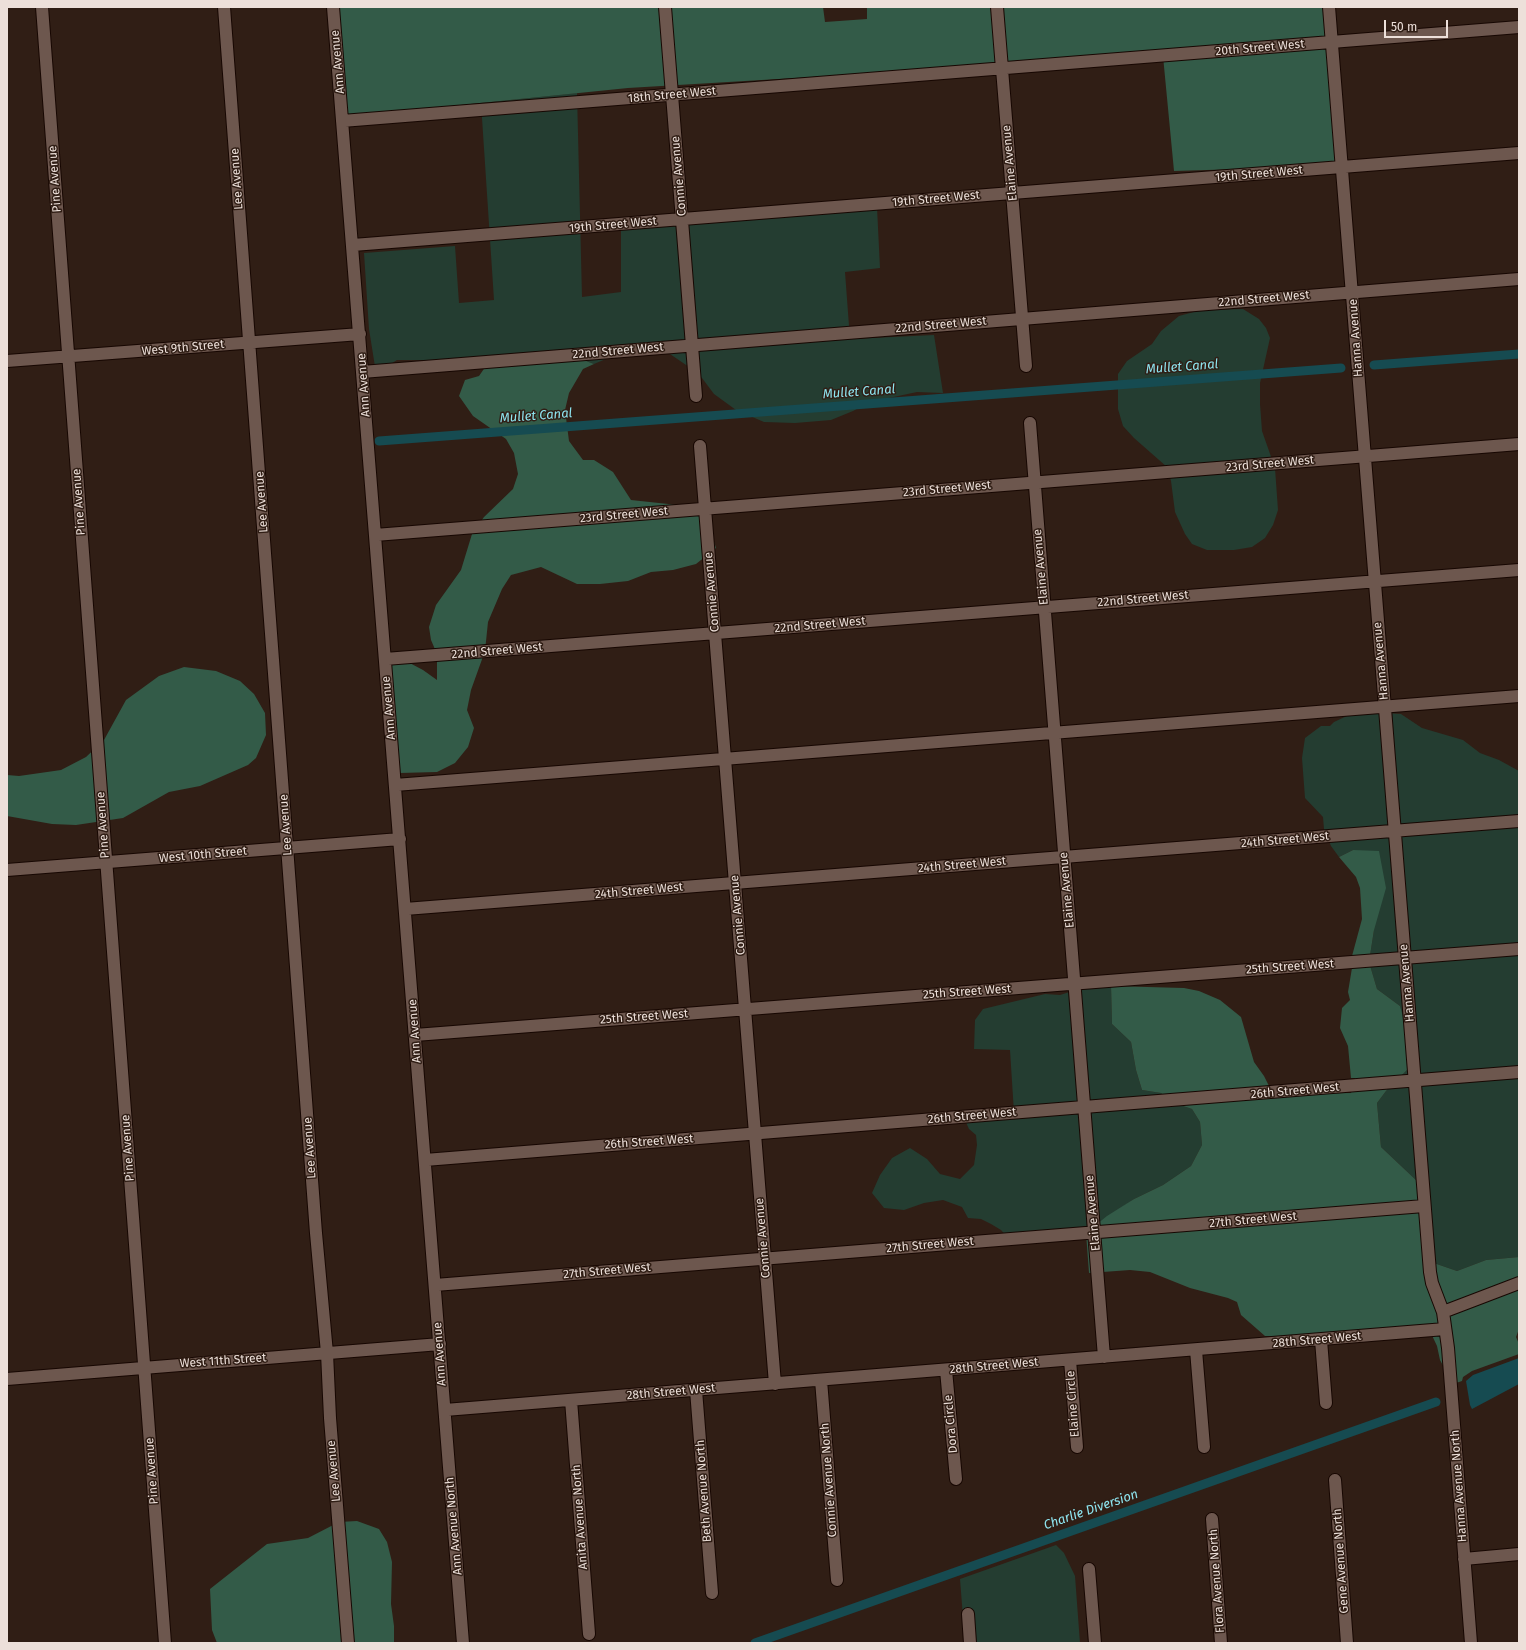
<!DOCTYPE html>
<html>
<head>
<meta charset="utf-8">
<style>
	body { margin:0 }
	#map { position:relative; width:1526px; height:1650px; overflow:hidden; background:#301e15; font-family:"Fira Sans",sans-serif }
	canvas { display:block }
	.frame { position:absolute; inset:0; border:8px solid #ede0da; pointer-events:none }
	.scale { position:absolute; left:1384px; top:20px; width:64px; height:18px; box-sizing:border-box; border:2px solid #ede0da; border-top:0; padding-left:5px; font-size:12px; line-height:14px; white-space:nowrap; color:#ede0da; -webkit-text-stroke:3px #301e15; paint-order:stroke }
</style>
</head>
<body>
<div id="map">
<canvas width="1526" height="1650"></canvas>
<div class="frame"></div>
<div class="scale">50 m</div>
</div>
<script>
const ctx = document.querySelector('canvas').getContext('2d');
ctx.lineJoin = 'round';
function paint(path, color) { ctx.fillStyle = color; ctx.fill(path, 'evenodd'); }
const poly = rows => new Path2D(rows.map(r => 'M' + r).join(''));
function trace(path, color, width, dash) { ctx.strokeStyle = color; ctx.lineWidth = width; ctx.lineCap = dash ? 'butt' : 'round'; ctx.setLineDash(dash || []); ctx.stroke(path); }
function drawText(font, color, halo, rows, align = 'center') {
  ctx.font = font + ' "Fira Sans",sans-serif'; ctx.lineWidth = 3; ctx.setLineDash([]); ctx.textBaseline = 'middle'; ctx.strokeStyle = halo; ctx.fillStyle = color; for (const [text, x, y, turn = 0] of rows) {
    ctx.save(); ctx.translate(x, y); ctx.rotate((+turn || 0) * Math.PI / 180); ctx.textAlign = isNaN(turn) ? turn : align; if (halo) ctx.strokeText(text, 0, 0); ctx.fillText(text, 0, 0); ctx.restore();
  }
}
const green = poly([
	[577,93,582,297,621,292,621,229,877,207,880,268,845,272,850,339,934,335,943,393,917,392,870,402,853,411,831,420,795,423,764,422,736,410,714,394,702,378,689,367,667,352,613,356,594,364,563,352,537,351,516,356,437,362,421,360,397,360,376,373,369,329,364,253,455,246,459,303,494,300,481,103],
	[1243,309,1259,319,1266,328,1270,338,1260,383,1260,404,1262,431,1275,468,1278,510,1273,525,1265,538,1252,547,1234,550,1207,550,1192,544,1185,534,1175,512,1171,481,1167,467,1134,438,1123,426,1118,409,1118,374,1127,361,1152,344,1161,331,1179,316,1201,310],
	[1383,713,1401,714,1422,728,1463,740,1480,753,1499,760,1519,771,1519,1257,1486,1260,1457,1271,1431,1262,1417,1181,1381,1147,1377,1103,1386,1091,1407,1070,1400,1006,1377,989,1369,962,1374,930,1353,850,1339,857,1331,846,1324,829,1323,817,1305,798,1302,758,1305,738,1321,726,1330,726,1334,722,1349,715],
	[1111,986,1112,1024,1131,1042,1136,1070,1142,1090,1161,1093,1174,1103,1192,1109,1200,1122,1202,1145,1191,1166,1163,1185,1134,1199,1086,1233,1008,1238,1001,1230,991,1224,981,1219,968,1218,962,1207,943,1200,924,1203,904,1210,884,1208,872,1193,880,1175,892,1158,910,1148,927,1159,940,1174,960,1179,974,1165,977,1145,976,1135,969,1129,964,1118,1014,1113,1010,1050,974,1049,975,1020,983,1009,1045,994,1060,995,1082,988],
	[1056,1545,1064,1553,1075,1576,1080,1643,965,1643,960,1579]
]);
const forest = poly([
	[334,7,823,7,825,22,867,19,867,7,1328,7,1339,166,1174,171,1163,56,628,88,343,117],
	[537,351,563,352,594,364,583,369,569,393,565,410,569,441,583,460,594,460,613,472,631,500,687,506,708,522,716,548,696,564,673,570,651,572,628,581,600,584,577,584,541,567,511,575,502,589,488,622,485,651,471,690,467,710,474,728,468,747,455,763,437,772,400,773,400,765,396,762,385,656,404,660,423,670,437,680,437,654,431,640,429,627,436,605,461,570,472,534,484,517,513,489,518,474,514,453,506,439,473,416,459,396,465,380,479,376,488,363],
	[184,667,216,671,240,681,254,694,265,713,266,735,256,758,248,765,200,786,169,792,123,818,76,825,52,824,7,816,7,775,19,776,61,770,86,757,104,740,126,700,159,676],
	[1353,850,1379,851,1386,888,1374,930,1369,962,1377,989,1400,1006,1408,1035,1407,1070,1386,1091,1377,1103,1381,1147,1417,1181,1431,1262,1457,1271,1486,1260,1519,1257,1519,1329,1516,1337,1519,1344,1519,1354,1472,1371,1463,1377,1462,1381,1453,1384,1440,1360,1437,1346,1429,1329,1423,1325,1336,1336,1297,1337,1265,1336,1241,1315,1237,1302,1228,1298,1190,1288,1150,1272,1130,1270,1089,1273,1086,1233,1107,1216,1134,1199,1163,1185,1191,1166,1202,1145,1200,1122,1192,1109,1174,1103,1161,1093,1142,1090,1136,1070,1131,1042,1112,1024,1111,986,1184,988,1199,991,1220,1000,1241,1017,1254,1062,1264,1076,1273,1094,1351,1093,1355,1078,1351,1078,1348,1046,1340,1028,1342,1008,1350,1000,1348,992,1352,968,1352,956,1362,919,1360,888,1356,877,1339,857],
	[357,1521,379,1529,387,1542,392,1562,391,1604,394,1626,394,1643,217,1643,212,1630,210,1589,267,1544,308,1538,339,1522]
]);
const water = poly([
	[1519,1358,1519,1384,1472,1409,1470,1405,1466,1381,1473,1375]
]);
const canal = poly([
	[1374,365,1519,354],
	[379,441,1341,368],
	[755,1643,1436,1402]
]);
const minor = poly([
	[42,7,165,1643],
	[224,7,316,1233,327,1353,330,1418,348,1643],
	[333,7,463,1643],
	[665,7,696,396],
	[997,7,1026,366],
	[1329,7,1430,1272,1432,1283,1443,1312,1448,1348,1471,1643],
	[342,121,1519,27],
	[353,245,1519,153],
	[7,361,360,334],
	[362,372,1519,279],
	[1030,423,1104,1357],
	[700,446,775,1384],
	[375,535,1519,444],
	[385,659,1519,570],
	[395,785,1519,696],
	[7,870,400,839],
	[405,909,1519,821],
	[415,1035,1519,949],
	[425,1160,1519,1072],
	[435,1285,1424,1206],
	[1443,1312,1519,1283],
	[1321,1340,1326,1403],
	[1196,1350,1204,1447],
	[1070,1360,1077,1447],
	[946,1370,956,1479],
	[7,1379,440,1344],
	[821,1380,837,1580],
	[696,1390,712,1593],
	[571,1400,589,1634],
	[445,1410,1445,1329],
	[1335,1480,1347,1643],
	[1212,1519,1221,1643],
	[1464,1559,1519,1554],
	[1089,1569,1095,1643],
	[968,1614,970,1643]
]);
const streetNames = [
	["20th Street West",1260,48,-5],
	["Ann Avenue",338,62,-95],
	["18th Street West",672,95,-5],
	["Elaine Avenue",1010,163,-95],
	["19th Street West",1259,174,-5],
	["Connie Avenue",679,176,-95],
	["Pine Avenue",55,179,-94],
	["Lee Avenue",237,179,-94],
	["19th Street West",936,199,-5],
	["19th Street West",613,225,-5],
	["22nd Street West",1264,299,-5],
	["22nd Street West",941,325,-5],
	["Hanna Avenue",1356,338,-94],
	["West 9th Street",183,348,-5],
	["22nd Street West",618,351,-5],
	["Ann Avenue",364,385,-94],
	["23rd Street West",1270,464,-5],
	["23rd Street West",947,489,-5],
	["Pine Avenue",79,502,-94],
	["Lee Avenue",262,502,-94],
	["23rd Street West",624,515,-5],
	["Elaine Avenue",1041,567,-95],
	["Connie Avenue",712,592,-95],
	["22nd Street West",1143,599,-5],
	["22nd Street West",820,625,-5],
	["22nd Street West",497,651,-5],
	["Hanna Avenue",1381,661,-95],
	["Ann Avenue",389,708,-95],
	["Pine Avenue",103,825,-94],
	["Lee Avenue",286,825,-94],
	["24th Street West",1285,840,-5],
	["West 10th Street",203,855,-5],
	["24th Street West",962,865,-5],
	["Elaine Avenue",1067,890,-95],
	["24th Street West",639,891,-5],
	["Connie Avenue",738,915,-95],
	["25th Street West",1290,967,-4],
	["Hanna Avenue",1407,983,-95],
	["25th Street West",967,992,-4],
	["25th Street West",644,1017,-4],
	["Ann Avenue",415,1031,-94],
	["26th Street West",1295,1091,-5],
	["26th Street West",972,1116,-5],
	["26th Street West",649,1142,-4],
	["Pine Avenue",128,1148,-94],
	["Lee Avenue",310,1148,-94],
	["Elaine Avenue",1093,1213,-95],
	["27th Street West",1253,1220,-5],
	["Connie Avenue",763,1238,-95],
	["27th Street West",930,1245,-5],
	["27th Street West",607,1271,-5],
	["28th Street West",1317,1340,-5],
	["Ann Avenue",440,1354,-94],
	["West 11th Street",223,1361,-4],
	["28th Street West",994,1366,-5],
	["28th Street West",671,1392,-5],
	["Elaine Circle",1073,1404,-94],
	["Dora Circle",951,1424,-95],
	["Pine Avenue",152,1471,-94],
	["Lee Avenue",334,1471,-95],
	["Connie Avenue North",829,1480,-94],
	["Hanna Avenue North",1459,1486,-94],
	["Beth Avenue North",704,1491,-94],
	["Anita Avenue North",580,1517,-94],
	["Ann Avenue North",454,1526,-95],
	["Gene Avenue North",1341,1561,-94],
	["Flora Avenue North",1217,1581,-94]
];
const waterNames = [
	["Mullet Canal",1182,367,-4],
	["Mullet Canal",859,392,-4],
	["Mullet Canal",536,416,-4],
	["Charlie Diversion",1091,1510,-19]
];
paint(green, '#243d31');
paint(forest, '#335b48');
paint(water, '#164b51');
trace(canal, '#164b51', 9);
trace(minor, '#170702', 14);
trace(minor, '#6d574e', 12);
drawText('12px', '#ede0da', '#301e15', streetNames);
drawText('italic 13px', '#8ee5f0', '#301e15', waterNames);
</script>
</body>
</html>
